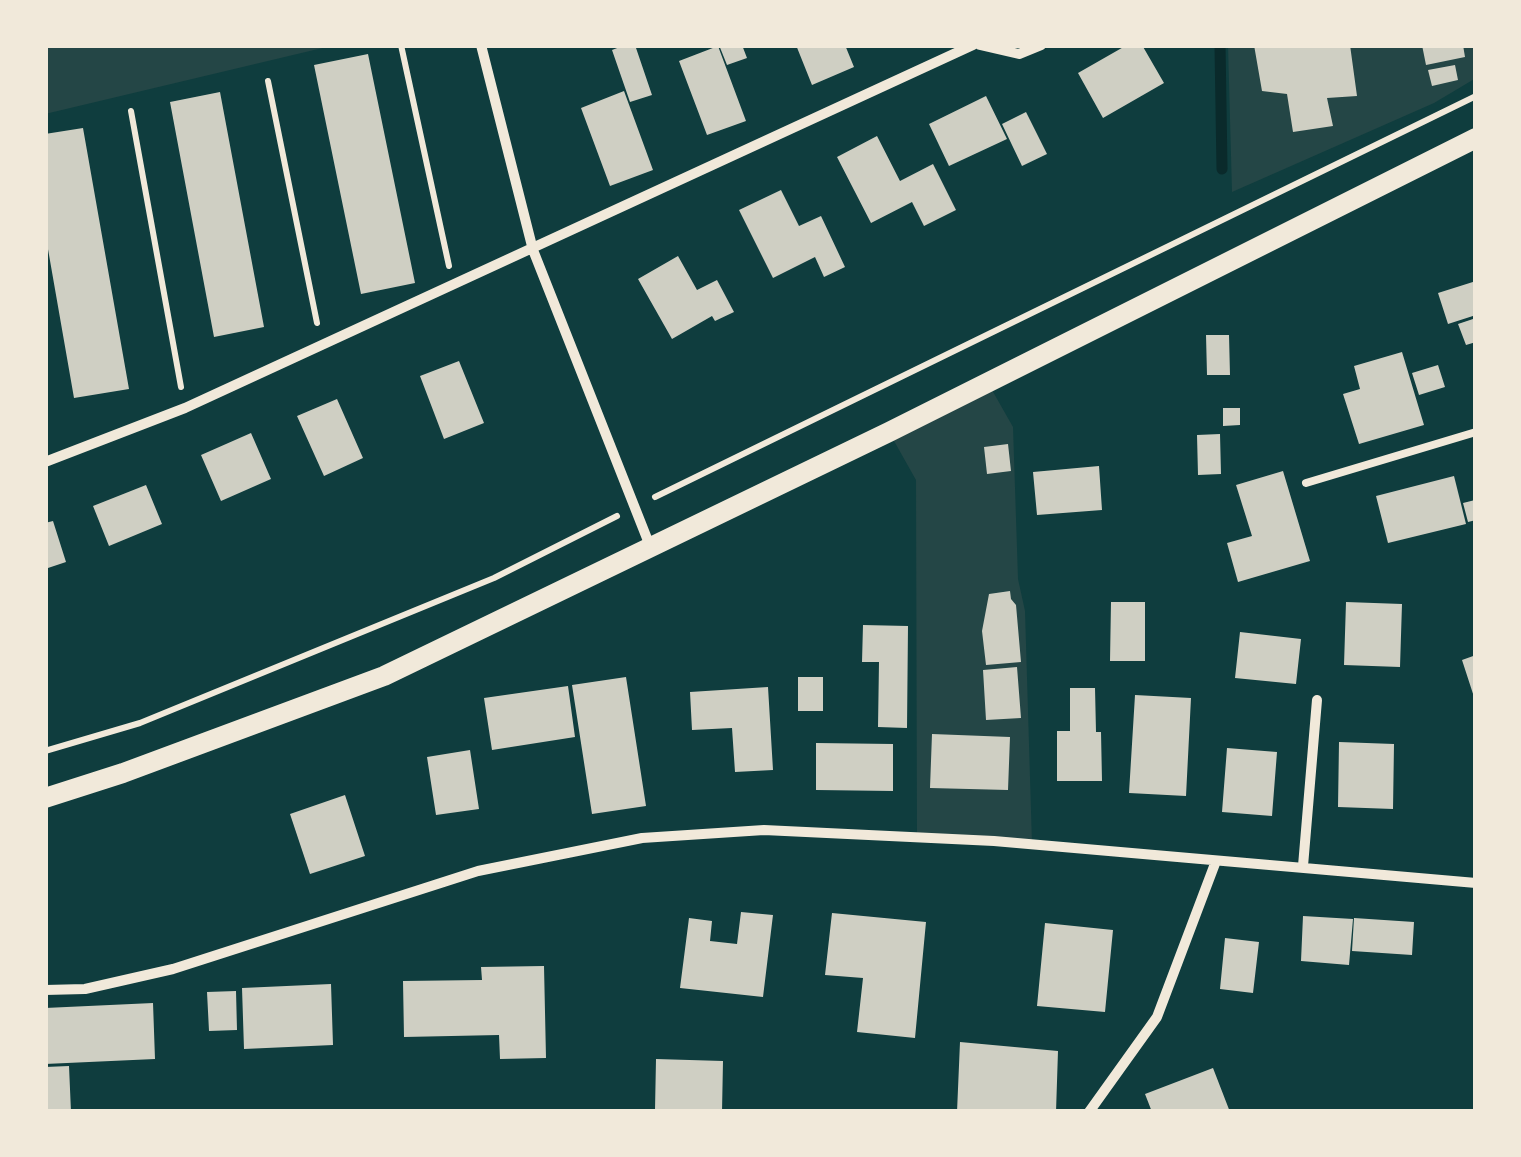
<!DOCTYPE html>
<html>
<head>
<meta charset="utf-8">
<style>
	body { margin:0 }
	#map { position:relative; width:1521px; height:1157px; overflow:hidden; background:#0f3d3e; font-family:"PT Sans",sans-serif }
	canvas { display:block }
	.frame { position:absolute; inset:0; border:48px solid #f1e9da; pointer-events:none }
</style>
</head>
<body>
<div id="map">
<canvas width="1521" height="1157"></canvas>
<div class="frame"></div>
</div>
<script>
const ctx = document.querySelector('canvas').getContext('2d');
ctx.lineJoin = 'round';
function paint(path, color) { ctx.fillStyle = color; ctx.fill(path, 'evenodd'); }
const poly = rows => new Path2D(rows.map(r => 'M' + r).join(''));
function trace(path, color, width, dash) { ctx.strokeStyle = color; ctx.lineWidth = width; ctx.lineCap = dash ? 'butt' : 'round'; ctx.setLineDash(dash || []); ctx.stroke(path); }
const green = poly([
	[45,45,335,45,45,114],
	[1228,45,1476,45,1476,78,1434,103,1232,192],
	[988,383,1013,427,1018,579,1025,611,1032,844,917,837,916,480,889,432]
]);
const stream = poly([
	[1220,45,1222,169]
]);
const building = poly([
	[625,45,635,45,652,95,630,102,612,50],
	[719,45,742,45,747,58,727,65],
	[796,45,845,45,854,67,812,85],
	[1127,45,1142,45,1164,83,1103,118,1078,73],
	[1254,45,1350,45,1357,96,1327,98,1333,126,1293,132,1287,94,1262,91],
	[1422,45,1463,45,1465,57,1426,65],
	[718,46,746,121,707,135,679,61],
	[368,54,415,283,361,294,314,65],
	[1455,65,1458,80,1432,86,1428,70],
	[624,91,653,170,610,186,581,108],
	[220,92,264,327,214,337,170,102],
	[986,96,1007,139,949,166,929,124],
	[1026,112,1047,154,1022,166,1002,124],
	[83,128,129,389,74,398,45,232,45,134],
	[877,136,900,181,933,164,956,210,924,226,912,202,871,223,837,157],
	[781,190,799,226,821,216,845,267,824,277,815,257,773,278,739,210],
	[678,256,697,290,717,280,734,312,715,321,712,316,672,339,638,279],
	[1476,281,1476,315,1448,324,1438,293],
	[1476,318,1476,342,1466,345,1458,324],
	[1206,335,1229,335,1230,375,1207,375],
	[1402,352,1424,425,1359,444,1343,394,1360,389,1354,366],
	[459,361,484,423,444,439,420,376],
	[1438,365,1445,387,1419,395,1412,373],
	[337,399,363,458,324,476,297,416],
	[1223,408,1240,408,1240,425,1223,426],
	[251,433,271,479,221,501,201,455],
	[1220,434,1221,474,1198,475,1197,435],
	[1008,444,1011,471,987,474,984,447],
	[1099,466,1102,510,1037,515,1033,472],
	[1283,471,1310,561,1238,582,1227,543,1252,536,1236,485],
	[1454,476,1466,524,1388,543,1376,496],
	[146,485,162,524,109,546,93,506],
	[1475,500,1476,520,1468,522,1463,503],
	[53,521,66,562,45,569,45,523],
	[1010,591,1011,599,1016,605,1021,662,986,665,982,631,989,594],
	[1111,602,1145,602,1145,661,1110,661],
	[1346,602,1402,604,1400,667,1344,665],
	[863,625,908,626,907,728,878,727,879,662,862,662],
	[1240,632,1301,639,1296,684,1235,678],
	[1476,655,1476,700,1475,700,1462,660],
	[1017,667,1021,718,986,720,983,670],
	[626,677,646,806,592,814,572,685],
	[798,677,823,677,823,711,798,711],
	[568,686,575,737,492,750,484,698],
	[768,687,773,770,735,772,732,728,692,730,690,692],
	[1070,688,1095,688,1096,732,1101,732,1102,781,1057,781,1057,731,1070,731],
	[1135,695,1191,698,1186,796,1129,793],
	[932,734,1010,737,1008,790,930,788],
	[1339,742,1394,744,1393,809,1338,807],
	[816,743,893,744,893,791,816,790],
	[1227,748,1277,752,1272,816,1222,812],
	[470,750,479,809,436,815,427,757],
	[345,795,365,856,310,874,290,814],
	[741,912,773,915,763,997,680,988,689,918,712,921,710,941,737,944],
	[832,913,926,922,915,1038,857,1032,863,978,825,975],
	[1303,916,1353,919,1349,965,1301,961],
	[1354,918,1414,922,1412,955,1352,951],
	[1045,923,1113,930,1105,1012,1037,1006],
	[1225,938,1259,942,1253,993,1220,989],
	[544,966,546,1058,500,1059,499,1035,404,1037,403,981,482,980,481,967],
	[331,984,333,1045,244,1049,242,988],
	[236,991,237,1030,209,1031,207,992],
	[153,1003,155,1059,45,1064,45,1008],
	[960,1042,1058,1051,1056,1112,957,1112],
	[656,1059,723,1061,722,1112,655,1110],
	[69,1066,71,1112,45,1112,45,1067],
	[1213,1068,1230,1112,1152,1112,1145,1094]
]);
const path = poly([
	[401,45,449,266],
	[268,81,317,323],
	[131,111,181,387],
	[655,497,1476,96],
	[45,751,140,723,494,578,617,516]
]);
const service = poly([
	[1306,483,1476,432]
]);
const minor = poly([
	[481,45,533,250,650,546],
	[980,45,1019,54,1041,45],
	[45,462,185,408,973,45],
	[1303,866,1317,700],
	[45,990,85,989,173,969,478,871,642,838,764,830,994,841,1476,883],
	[1089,1112,1157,1017,1216,861]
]);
const secondary = poly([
	[45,798,123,773,384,676,889,432,1476,138]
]);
paint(green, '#244646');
trace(stream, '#0a2a2b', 11);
paint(building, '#cfcfc3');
trace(path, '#f1e9da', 6);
trace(service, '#f1e9da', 8);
trace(minor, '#f1e9da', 10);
trace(secondary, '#f1e9da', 20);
</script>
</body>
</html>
